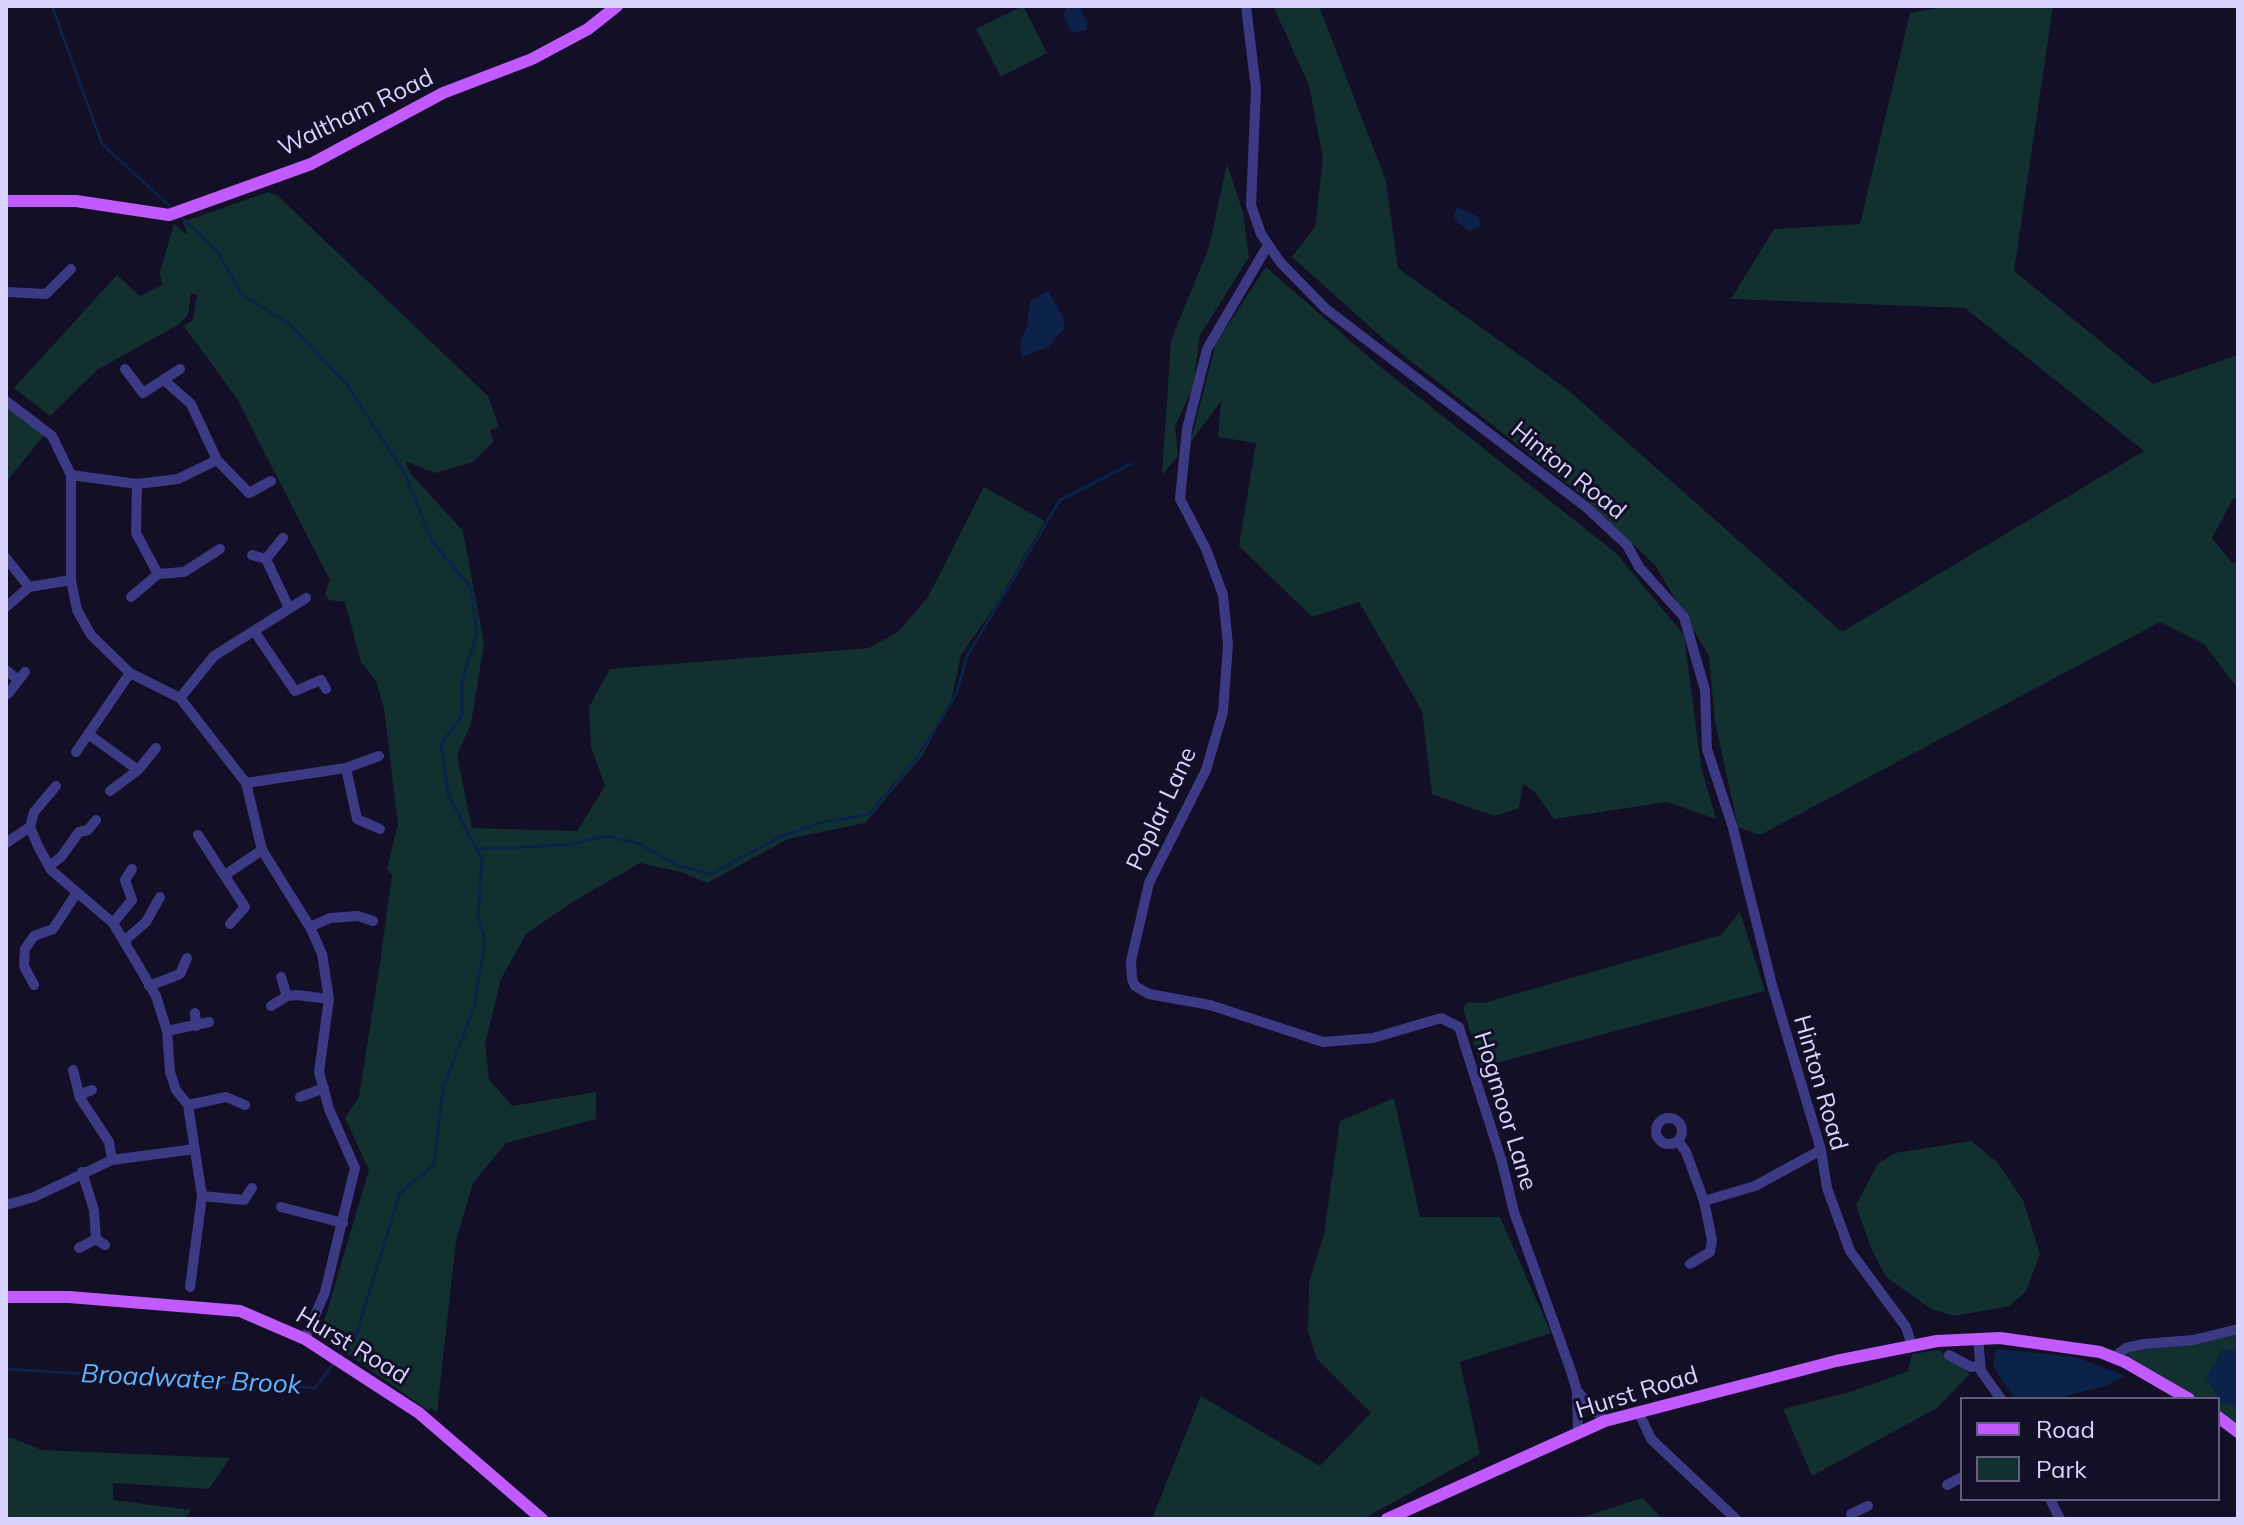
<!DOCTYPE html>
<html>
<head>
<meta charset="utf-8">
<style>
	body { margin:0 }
	#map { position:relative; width:2244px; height:1525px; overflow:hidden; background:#130f26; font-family:Mulish,sans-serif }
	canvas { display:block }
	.frame { position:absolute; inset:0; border:8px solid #d9d4ff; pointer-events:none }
	.legend { position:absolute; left:1960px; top:1397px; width:260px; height:104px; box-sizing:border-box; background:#130f26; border:2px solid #625e7d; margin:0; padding:10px 14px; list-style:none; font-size:24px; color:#d9d4ff }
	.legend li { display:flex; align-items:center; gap:16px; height:40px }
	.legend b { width:40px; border:2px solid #625e7d }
</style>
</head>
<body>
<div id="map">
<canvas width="2244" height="1525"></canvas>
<div class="frame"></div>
<ul class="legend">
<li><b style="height:10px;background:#c25bff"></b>Road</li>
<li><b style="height:22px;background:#12302f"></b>Park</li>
</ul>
</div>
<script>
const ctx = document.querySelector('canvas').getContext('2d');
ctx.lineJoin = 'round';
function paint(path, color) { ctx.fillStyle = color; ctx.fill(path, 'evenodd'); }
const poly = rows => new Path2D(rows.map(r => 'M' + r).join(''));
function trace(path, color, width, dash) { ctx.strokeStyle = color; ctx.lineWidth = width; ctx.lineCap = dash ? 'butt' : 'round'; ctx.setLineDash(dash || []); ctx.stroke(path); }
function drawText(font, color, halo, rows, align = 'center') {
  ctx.font = font + ' Mulish,sans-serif'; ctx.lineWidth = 6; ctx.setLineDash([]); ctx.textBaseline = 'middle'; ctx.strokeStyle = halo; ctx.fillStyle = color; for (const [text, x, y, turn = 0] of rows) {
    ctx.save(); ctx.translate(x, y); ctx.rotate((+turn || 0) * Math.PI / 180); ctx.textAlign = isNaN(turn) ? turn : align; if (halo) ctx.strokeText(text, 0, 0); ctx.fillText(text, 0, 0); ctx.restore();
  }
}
const green = poly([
	[1023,6,1047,53,1001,77,976,29],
	[1273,6,1319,6,1386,181,1398,268,1568,390,1842,632,2144,451,1965,308,1731,299,1774,229,1860,224,1910,13,1949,6,2053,6,2014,271,2153,384,2238,355,2238,497,2233,499,2212,538,2232,563,2238,561,2238,696,2236,686,2204,644,2160,622,1760,835,1738,827,1715,722,1709,656,1655,565,1580,494,1387,342,1292,257,1315,227,1323,158,1309,85],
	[1227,164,1243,212,1249,257,1200,335,1193,388,1175,426,1178,456,1162,475,1171,340,1209,247],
	[268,192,278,196,488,396,499,427,490,430,493,442,473,462,435,473,405,461,411,474,463,531,484,644,471,724,457,755,472,828,577,831,605,786,591,748,589,707,610,669,869,648,899,631,928,597,984,487,1045,521,995,606,961,655,951,702,922,756,865,823,788,839,707,883,681,872,640,863,574,901,526,934,501,979,485,1044,489,1079,512,1106,596,1092,596,1119,506,1143,473,1183,456,1241,437,1412,430,1407,429,1411,320,1335,369,1170,345,1118,359,1097,380,963,392,875,387,869,398,824,384,709,376,681,361,662,345,602,329,600,325,594,330,580,237,399,184,326,193,320,197,295,191,293,188,315,176,326,97,370,50,416,14,388,117,275,140,296,162,285,160,272,174,224,188,236,183,222],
	[1266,267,1378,365,1616,553,1684,635,1701,766,1716,819,1667,802,1554,819,1535,792,1523,784,1519,808,1494,816,1432,794,1422,711,1359,602,1312,617,1239,546,1256,443,1218,437,1221,401,1190,443,1216,343],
	[6,407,46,433,6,482],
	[1740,912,1765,991,1481,1067,1463,1008,1467,1002,1484,1003,1721,935],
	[1394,1098,1420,1217,1500,1217,1551,1333,1460,1362,1480,1454,1363,1519,1152,1519,1201,1396,1320,1466,1371,1413,1317,1359,1308,1332,1309,1283,1324,1234,1340,1121],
	[1971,1141,1997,1162,2023,1200,2040,1254,2026,1291,2010,1306,1954,1316,1931,1309,1886,1277,1871,1248,1856,1205,1878,1164,1895,1153],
	[2238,1332,2238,1351,2222,1350,2221,1402,2238,1406,2238,1426,2218,1411,2218,1399,2199,1399,2117,1355],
	[1939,1350,1970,1374,1937,1408,1812,1476,1783,1409,1850,1392,1908,1371,1912,1354],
	[6,1436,42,1450,230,1458,209,1489,113,1483,113,1500,191,1510,186,1519,25,1519,6,1517],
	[1642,1498,1663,1519,1577,1519]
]);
const water = poly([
	[1068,6,1079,6,1088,23,1086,30,1074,33,1069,28,1063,14],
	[1457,207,1479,217,1481,225,1469,232,1453,217],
	[1048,291,1064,318,1064,329,1049,347,1021,357,1020,342,1027,326,1030,301],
	[1996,1349,2076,1357,2125,1376,2106,1386,2053,1399,2015,1399,1993,1366],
	[2222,1350,2238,1351,2238,1406,2221,1403,2206,1377]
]);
const stream = poly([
	[52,6,102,144,174,210],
	[179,215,218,252,241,294,288,323,345,382,405,474,432,541,471,588,477,633,462,680,462,716,441,744,448,794,482,860,478,918,485,940,474,1007,443,1088,434,1165,400,1193,356,1335,340,1356],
	[477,849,568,845,606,836,637,843,679,866,711,874,778,838,819,823,869,814,916,759,957,693,966,658,1060,500,1131,464],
	[6,1369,315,1388,335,1362]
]);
const minor = poly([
	[1246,6,1256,89,1251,205,1261,234,1280,262,1326,309,1586,507,1627,545,1639,567,1684,617,1705,690,1707,749,1733,828,1772,985,1821,1150,1827,1188,1850,1251,1906,1327,1912,1346],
	[1268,245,1207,349,1187,429,1180,499,1206,549,1223,595,1228,645,1223,712,1206,770,1149,883,1131,961,1132,979,1135,986,1149,994,1210,1005,1323,1042,1373,1038,1441,1018,1459,1027,1502,1162,1514,1212,1571,1371,1577,1391,1578,1433],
	[6,292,46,294,71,269],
	[125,369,143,393,180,369],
	[6,401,52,436,71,475,71,580,77,610,91,635,130,673,180,698,246,783,262,850,310,927,322,954,329,999,319,1072,329,1109,355,1168,325,1292,305,1339],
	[217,460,249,493,271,481],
	[71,475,137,484,178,479,217,460,191,404,164,380],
	[137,484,136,533,158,574,184,572,220,549],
	[283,538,266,559,289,608],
	[252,555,266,559],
	[6,558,29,587],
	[131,597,158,574],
	[6,607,29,587,71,580],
	[254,631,295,691,321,680,326,689],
	[6,670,18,680],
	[8,694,25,672],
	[180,698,214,656,306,598],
	[88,734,138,770],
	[76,752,130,673],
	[346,768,379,756],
	[246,783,346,768,357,819,380,829],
	[56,786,34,812,30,827,38,846,51,870,113,923,138,965,156,996,167,1031,170,1072,176,1090,188,1105,202,1196,190,1287],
	[110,791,138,770,156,748],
	[198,835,245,907,230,924],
	[6,843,30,827],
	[49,866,61,857,79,832,88,830,96,820],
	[225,875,262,850],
	[113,923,132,900,125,880,132,869],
	[310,927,330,918,358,916,373,921],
	[124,941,146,922,160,897],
	[281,977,287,996],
	[34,985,24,966,25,949,34,936,53,929,76,894],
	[149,986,180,974,187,958],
	[271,1006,287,996,297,995,329,999],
	[195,1013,196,1026],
	[167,1031,209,1022],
	[73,1070,80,1098,109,1142,112,1160],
	[79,1095,92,1090],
	[300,1097,324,1088],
	[188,1105,226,1097,245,1105],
	'1656 1131a13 13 0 1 1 26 0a13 13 0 1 1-26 0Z',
	[1678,1141,1686,1152,1704,1201,1712,1240,1710,1252,1690,1264],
	[82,1172,94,1210,96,1239,105,1245],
	[202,1196,244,1200,252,1188],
	[1704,1201,1755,1186,1821,1150],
	[6,1205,34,1197,112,1160,195,1149],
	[281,1207,343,1223],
	[79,1248,96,1239],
	[1978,1338,1981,1371,2001,1399],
	[1949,1355,1971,1367,1980,1366],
	[2114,1357,2126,1348,2144,1344,2193,1340,2238,1329],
	[1577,1391,1605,1421],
	[1639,1413,1651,1439,1736,1519],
	[1947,1485,1962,1477],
	[2050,1499,2060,1519],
	[1853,1519,1851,1514,1868,1506]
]);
const major = poly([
	[6,201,76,201,169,215,311,164,443,93,532,59,588,29,617,6],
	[6,1297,69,1297,240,1311,305,1339,419,1413,542,1519],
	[2218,1417,2238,1432],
	[1387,1519,1605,1421,1836,1361,1937,1341,2000,1338,2100,1352,2125,1362,2189,1399]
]);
const streetNames = [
	["Waltham Road",356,113,-26],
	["Hinton Road",1568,471,39],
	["Poplar Lane",1162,809,-65],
	["Hinton Road",1820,1083,74],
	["Hogmoor Lane",1505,1111,73],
	["Hurst Road",352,1346,31],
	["Hurst Road",1637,1393,-17]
];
const waterNames = [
	["Broadwater Brook",191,1380,3]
];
paint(green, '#12302f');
paint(water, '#0c2248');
trace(stream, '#0c2248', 3);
trace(minor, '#3d3a85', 10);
trace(major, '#c25bff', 12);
drawText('24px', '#d9d4ff', '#130f26', streetNames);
drawText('italic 26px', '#62b6ff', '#130f26', waterNames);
</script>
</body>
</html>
